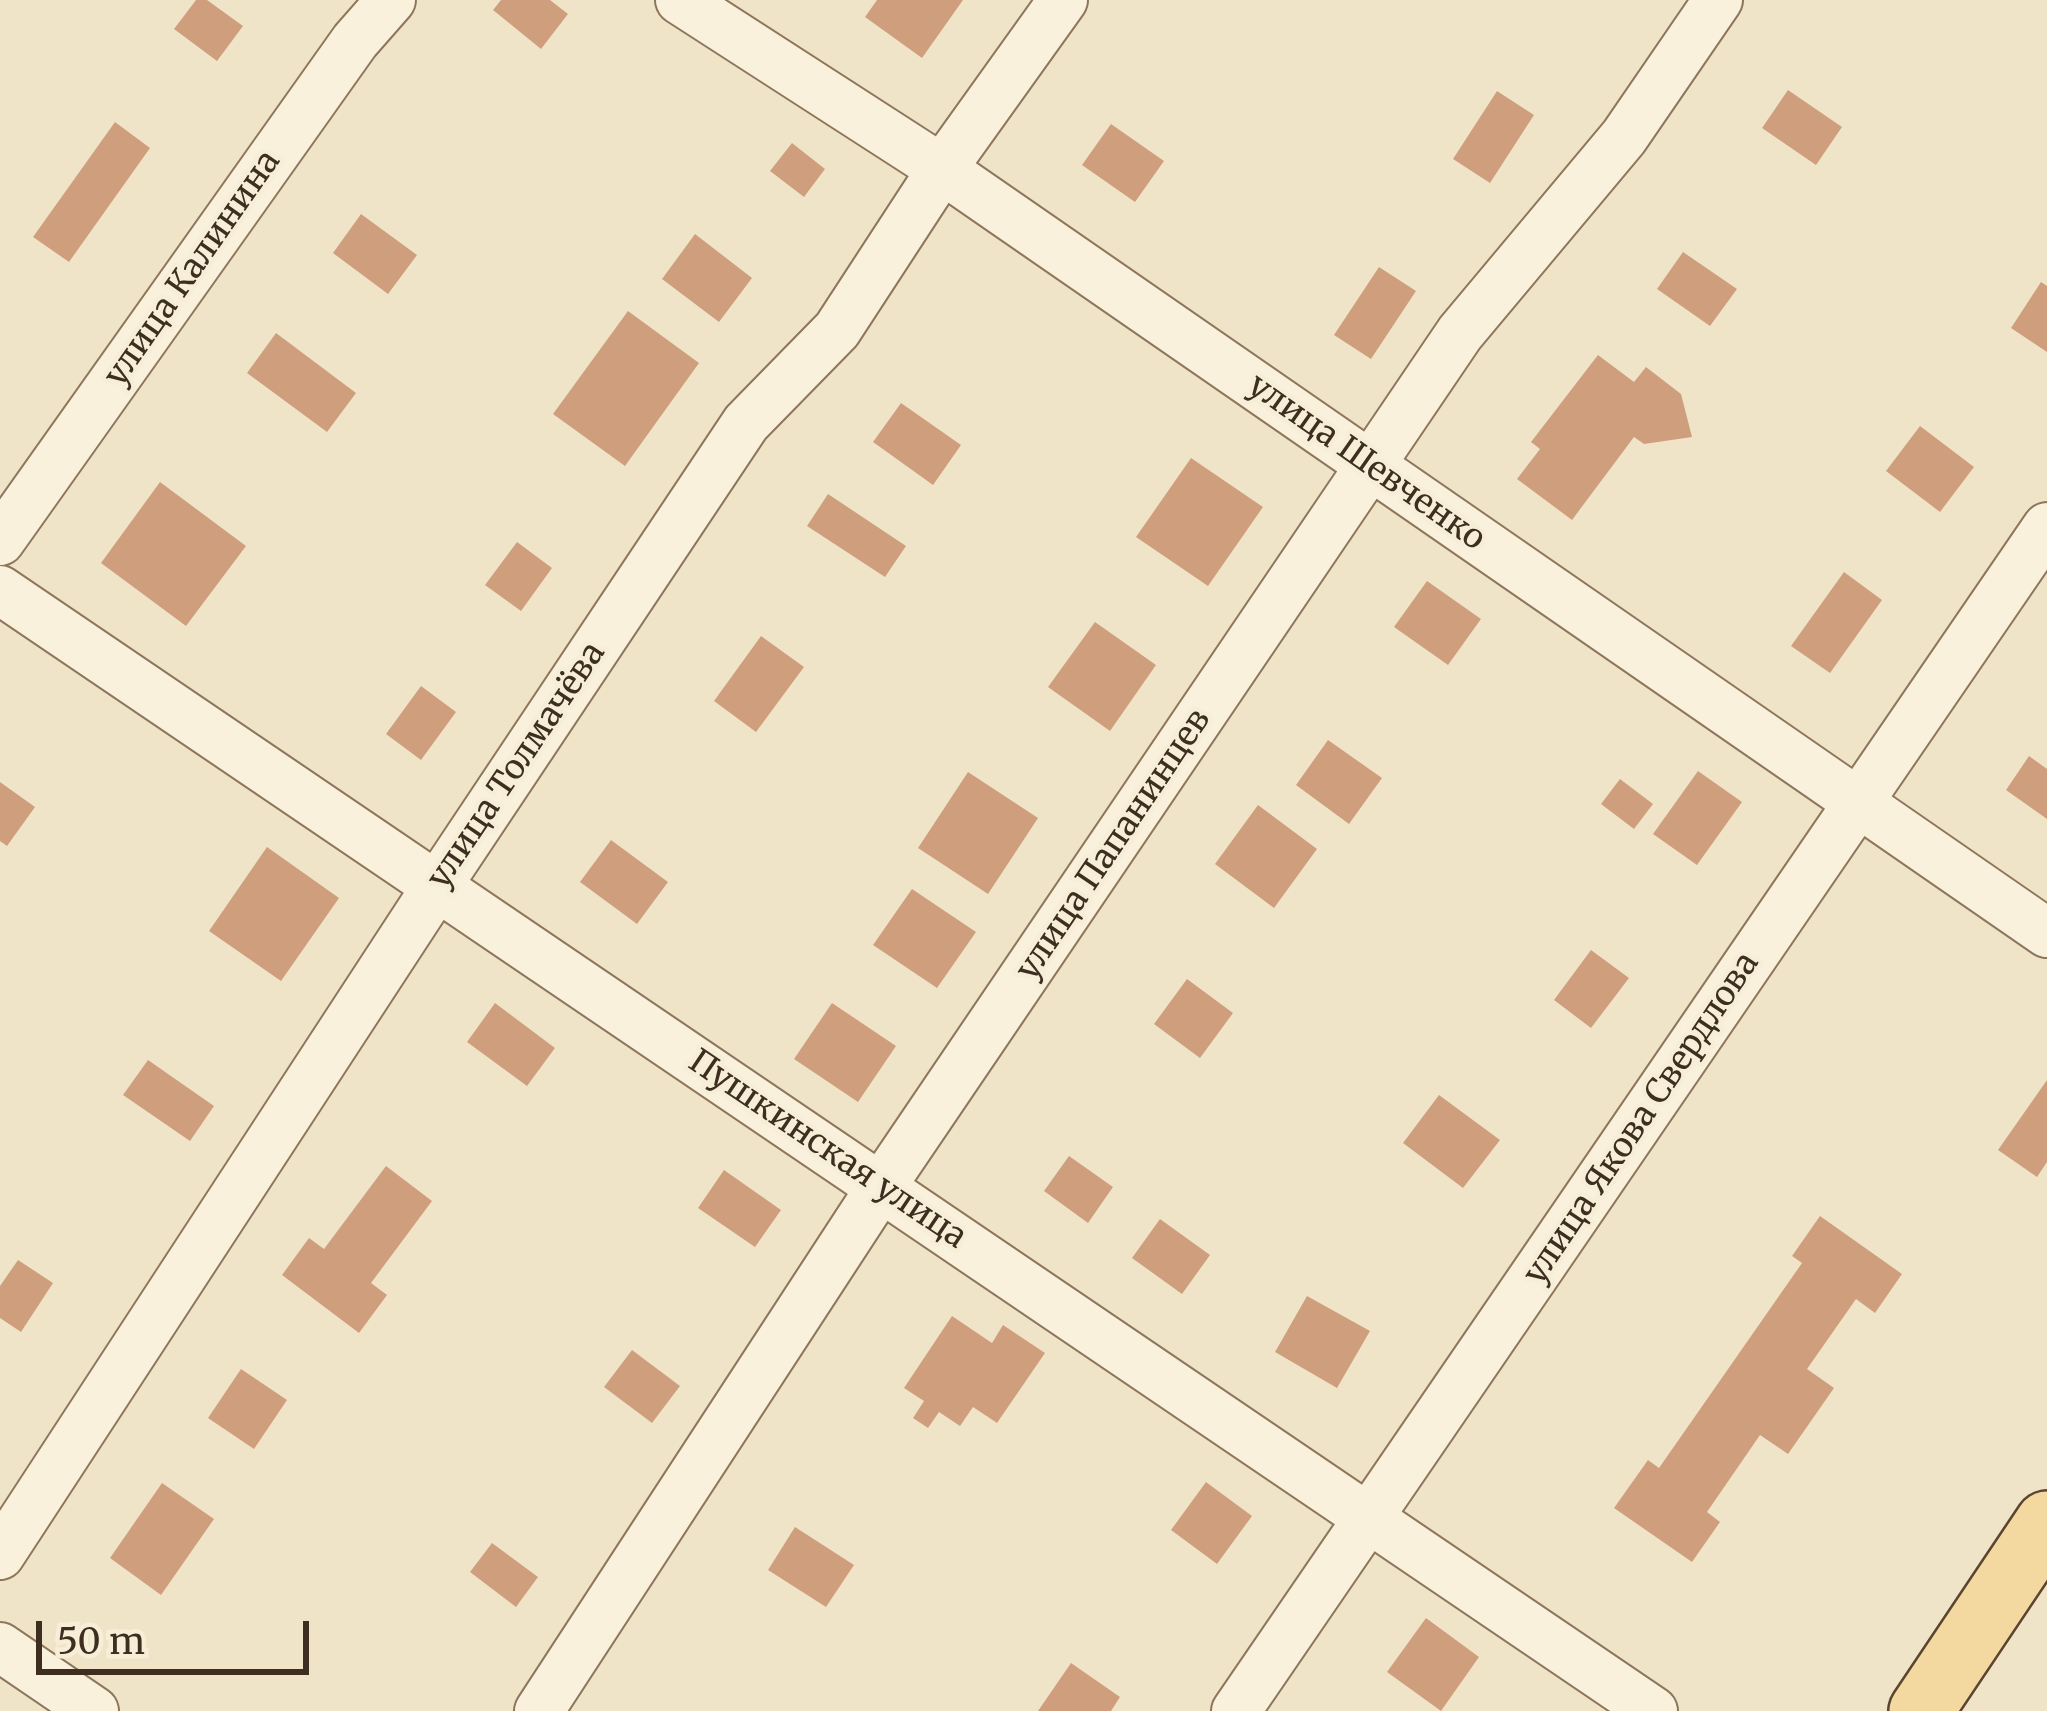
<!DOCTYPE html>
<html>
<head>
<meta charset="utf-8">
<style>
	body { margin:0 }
	#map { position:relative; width:2047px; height:1711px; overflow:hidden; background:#f0e4c8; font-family:Merriweather,serif }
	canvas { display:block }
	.scale { position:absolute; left:36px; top:1621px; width:273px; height:54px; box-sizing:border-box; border:6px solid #3d2e20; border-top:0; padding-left:15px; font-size:36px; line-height:42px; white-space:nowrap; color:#3d2e20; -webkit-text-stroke:9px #f7eed8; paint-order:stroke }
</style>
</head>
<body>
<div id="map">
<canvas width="2047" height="1711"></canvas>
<div class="scale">50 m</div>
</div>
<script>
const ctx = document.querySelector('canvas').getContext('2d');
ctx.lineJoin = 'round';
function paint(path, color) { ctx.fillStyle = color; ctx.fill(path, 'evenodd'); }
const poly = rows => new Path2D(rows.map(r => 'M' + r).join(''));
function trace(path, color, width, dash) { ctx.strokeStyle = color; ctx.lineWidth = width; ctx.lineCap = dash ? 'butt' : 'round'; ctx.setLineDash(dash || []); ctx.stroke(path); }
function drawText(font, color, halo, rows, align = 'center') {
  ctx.font = font + ' Merriweather,serif'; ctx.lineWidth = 9; ctx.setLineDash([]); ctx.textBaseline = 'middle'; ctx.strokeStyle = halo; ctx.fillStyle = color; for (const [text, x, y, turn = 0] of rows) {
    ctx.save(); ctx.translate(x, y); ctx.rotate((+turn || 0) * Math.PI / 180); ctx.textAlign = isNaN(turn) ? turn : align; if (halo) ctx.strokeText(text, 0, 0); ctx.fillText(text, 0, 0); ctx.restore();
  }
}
const building = poly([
	[196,0,207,0,243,26,217,61,174,29],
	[501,0,550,0,568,14,541,49,493,10],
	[877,0,963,0,922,58,865,17],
	[1788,90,1842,127,1816,165,1762,128],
	[1497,91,1534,115,1490,183,1453,159],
	[115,122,150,148,69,262,33,237],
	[1111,124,1164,161,1135,202,1082,165],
	[792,143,825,169,804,197,770,171],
	[361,214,417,255,388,294,333,253],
	[695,234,752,278,719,322,662,279],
	[1683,252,1737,289,1710,326,1657,289],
	[1379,267,1416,291,1371,359,1334,335],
	[2041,282,2047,286,2047,352,2011,328],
	[628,311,699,363,625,466,553,414],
	[276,333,356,393,327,432,247,373],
	[1598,355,1634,382,1646,367,1681,394,1692,437,1644,444,1634,437,1572,520,1517,479,1540,449,1531,442],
	[901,403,961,445,933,485,873,442],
	[1920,426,1974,467,1940,512,1886,471],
	[1191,458,1263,507,1208,586,1136,537],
	[160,482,246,546,186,626,101,563],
	[828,494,906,546,885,577,807,526],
	[517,542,552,568,521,611,485,585],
	[1844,572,1882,600,1830,673,1791,646],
	[1427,581,1481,619,1448,665,1394,627],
	[1095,622,1156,665,1110,731,1048,687],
	[761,636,804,667,756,732,714,701],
	[421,686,456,712,421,760,386,734],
	[1328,740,1382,778,1349,824,1296,785],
	[2029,756,2047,769,2047,819,2006,790],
	[1698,771,1742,802,1697,865,1653,834],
	[968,772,1038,818,988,894,918,848],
	[1620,779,1653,804,1634,829,1601,804],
	[0,782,35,807,7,846,0,841],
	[1258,805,1317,849,1274,908,1215,864],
	[611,840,668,882,637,924,580,882],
	[267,847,339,898,281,981,209,931],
	[912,889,976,932,937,988,873,945],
	[1591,950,1629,978,1591,1028,1554,1000],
	[1187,979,1233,1013,1200,1058,1154,1024],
	[495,1003,555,1048,527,1086,467,1042],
	[832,1003,896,1046,858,1102,794,1059],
	[148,1060,214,1106,190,1141,123,1095],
	[2047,1080,2047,1162,2037,1177,1998,1150],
	[1439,1095,1500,1140,1463,1188,1403,1143],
	[1069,1156,1113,1187,1088,1223,1044,1191],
	[386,1166,432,1201,371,1283,387,1295,359,1333,282,1275,309,1238,324,1249],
	[724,1170,781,1210,755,1247,698,1208],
	[1820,1216,1902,1274,1875,1313,1856,1299,1807,1369,1834,1388,1788,1454,1760,1435,1707,1512,1720,1522,1692,1562,1614,1508,1648,1460,1659,1468,1802,1263,1792,1256],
	[1160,1219,1210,1255,1182,1294,1132,1258],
	[18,1260,53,1283,21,1332,0,1318,0,1286],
	[1307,1296,1370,1331,1337,1388,1275,1352],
	[952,1316,992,1343,1003,1325,1045,1353,997,1423,973,1407,960,1426,939,1412,928,1428,913,1418,924,1401,904,1388],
	[632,1350,680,1386,652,1423,604,1387],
	[241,1369,287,1400,254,1449,208,1418],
	[1206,1482,1252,1516,1217,1564,1171,1530],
	[162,1483,214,1519,161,1595,110,1558],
	[795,1527,854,1565,826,1607,768,1570],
	[492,1543,538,1577,516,1607,470,1572],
	[1426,1618,1479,1657,1441,1711,1387,1672],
	[1071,1663,1120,1697,1111,1711,1038,1711]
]);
const minor = poly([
	[680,0,942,169,2047,933],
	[0,541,355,41,391,0],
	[0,590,1653,1711],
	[0,1555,437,886,746,423,837,330,942,169,1063,0],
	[0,1647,94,1711],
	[539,1711,881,1187,1460,333,1624,137,1718,0],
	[1236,1711,2047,527]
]);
const major = poly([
	[1921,1711,2047,1523]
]);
const streetNames = [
	["улица Калинина",193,269,-55],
	["улица Шевченко",1366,463,35],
	["улица Толмачёва",517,766,-56],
	["улица Папанинцев",1114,845,-56],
	["улица Якова Свердлова",1642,1119,-56],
	["Пушкинская улица",827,1150,34]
];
paint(building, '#cf9f7d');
trace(minor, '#8d765c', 52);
trace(major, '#5b4430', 68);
trace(minor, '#faf1dc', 48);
trace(major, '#f3d9a0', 63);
drawText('33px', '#3d2e20', '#f7eed8', streetNames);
</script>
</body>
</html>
